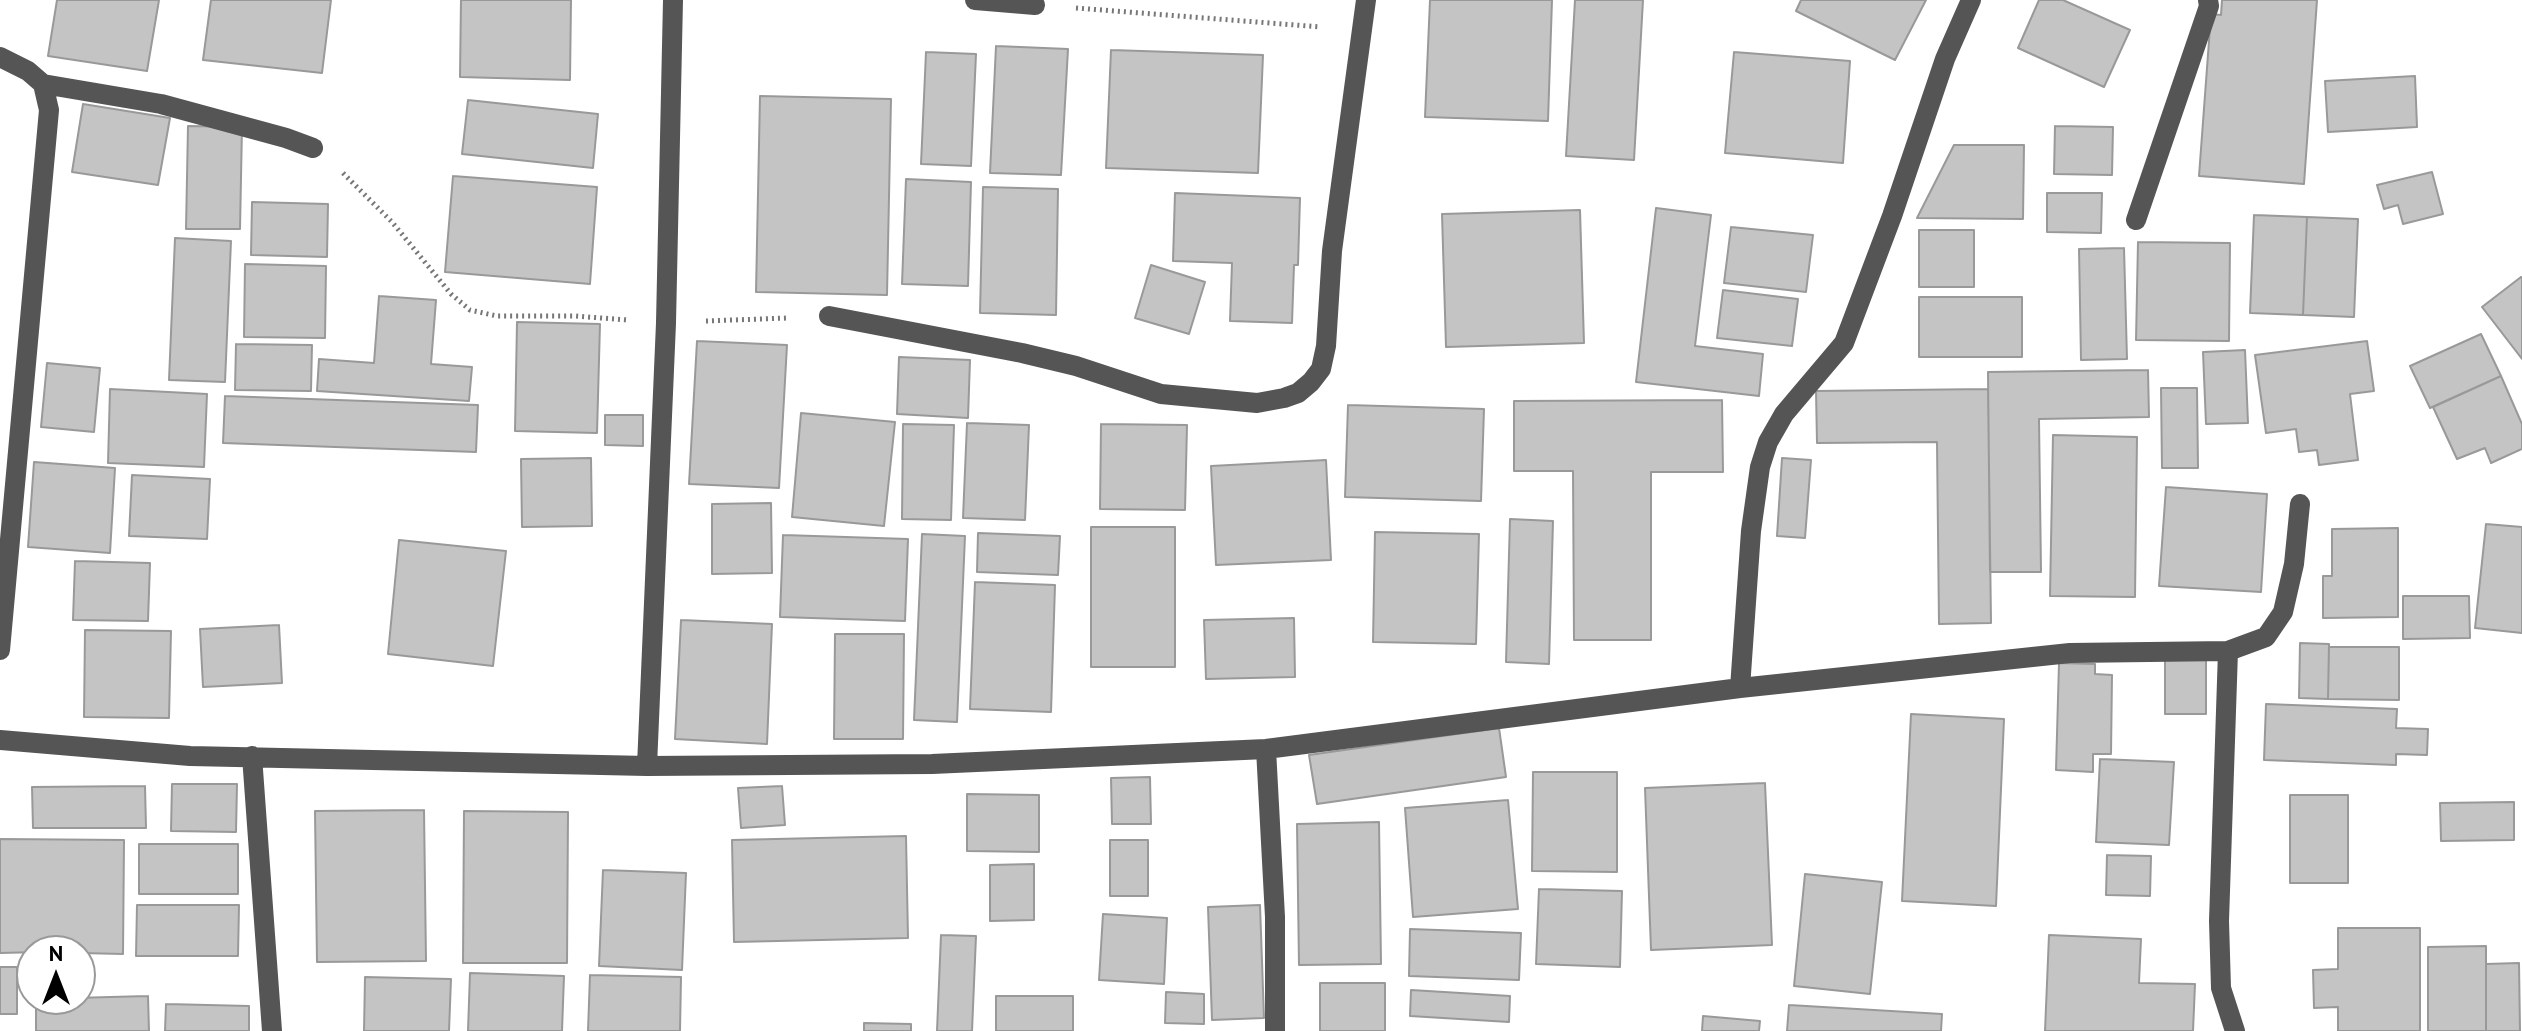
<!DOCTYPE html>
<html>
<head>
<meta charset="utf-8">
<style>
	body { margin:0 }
	#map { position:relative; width:2522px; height:1031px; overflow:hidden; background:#fff; font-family:"PT Sans",sans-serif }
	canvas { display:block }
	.north { position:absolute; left:16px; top:935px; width:80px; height:80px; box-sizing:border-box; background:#fff; border:2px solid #999; border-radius:50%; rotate:0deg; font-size:22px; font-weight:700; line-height:32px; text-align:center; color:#000 }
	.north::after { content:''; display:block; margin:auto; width:28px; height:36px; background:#000; clip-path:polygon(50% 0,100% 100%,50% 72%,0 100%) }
</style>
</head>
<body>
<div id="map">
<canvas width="2522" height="1031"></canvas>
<div class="north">N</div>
</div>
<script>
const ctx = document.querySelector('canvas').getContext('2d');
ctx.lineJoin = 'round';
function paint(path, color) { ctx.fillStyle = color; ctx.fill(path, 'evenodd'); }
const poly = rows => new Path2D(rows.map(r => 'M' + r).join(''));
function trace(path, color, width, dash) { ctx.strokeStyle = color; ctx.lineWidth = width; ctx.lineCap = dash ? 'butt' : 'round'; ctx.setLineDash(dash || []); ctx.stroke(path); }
const building = poly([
	[57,0,159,0,147,71,48,56,57,0],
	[211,0,331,0,322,73,203,60,211,0],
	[461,0,571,0,570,80,460,77,461,0],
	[1430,0,1552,0,1548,121,1425,117,1430,0],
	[1575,0,1643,0,1634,160,1566,156,1575,0],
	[1801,0,1926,0,1895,60,1796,11,1801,0],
	[2039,0,2063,0,2130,30,2104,87,2018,48,2039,0],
	[2222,0,2317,0,2304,184,2199,176,2211,14,2221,15,2222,0],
	[996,46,1068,49,1061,175,990,173,996,46],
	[1111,50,1263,55,1258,173,1106,168,1111,50],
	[926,52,976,54,971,166,921,164,926,52],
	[1734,52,1850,61,1843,163,1725,153,1734,52],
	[2415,76,2417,127,2328,132,2325,81,2415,76],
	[760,96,891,99,887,295,756,292,760,96],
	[468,100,598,114,593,168,462,154,468,100],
	[83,104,170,118,158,185,72,172,83,104],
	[188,126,242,127,240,229,186,229,188,126],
	[2055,126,2113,127,2112,175,2054,174,2055,126],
	[1954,145,2024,145,2023,219,1917,218,1954,145],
	[2432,172,2443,214,2403,224,2398,205,2384,209,2377,185,2432,172],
	[453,176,597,187,590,284,445,272,453,176],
	[906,179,971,182,968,286,902,284,906,179],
	[983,187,1058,189,1056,315,980,313,983,187],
	[1175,193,1300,198,1298,265,1294,265,1292,323,1230,321,1232,263,1173,261,1175,193],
	[2047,193,2102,193,2101,233,2047,232,2047,193],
	[252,202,328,204,327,257,251,255,252,202],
	[1656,208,1711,215,1695,346,1763,354,1759,396,1636,382,1656,208],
	[1580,210,1584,343,1446,347,1442,214,1580,210],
	[2254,215,2307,217,2303,315,2250,313,2254,215],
	[2307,217,2358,219,2354,317,2303,315,2307,217],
	[1731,227,1813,235,1806,292,1724,283,1731,227],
	[1919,230,1974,230,1974,287,1919,287,1919,230],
	[175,238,231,241,225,382,169,380,175,238],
	[2138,242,2230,243,2229,341,2136,340,2138,242],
	[2124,248,2127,359,2081,360,2079,249,2124,248],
	[245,264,326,266,325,338,244,337,245,264],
	[1151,265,1205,282,1189,334,1135,318,1151,265],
	[2521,277,2522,278,2522,359,2482,307,2521,277],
	[1723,290,1798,299,1792,346,1717,338,1723,290],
	[379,296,436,300,431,364,472,367,469,401,317,391,319,359,374,363,379,296],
	[1919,297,2022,297,2022,357,1919,357,1919,297],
	[517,322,600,324,597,433,515,431,517,322],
	[2481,334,2501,376,2430,408,2410,366,2481,334],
	[697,341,787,345,779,488,689,484,697,341],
	[2367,341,2374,391,2350,394,2358,460,2319,465,2317,450,2299,452,2296,429,2266,433,2255,355,2367,341],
	[236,344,312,345,311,391,235,390,236,344],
	[2245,350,2248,423,2206,424,2203,352,2245,350],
	[899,357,970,360,968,418,897,414,899,357],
	[47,363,100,368,94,432,41,427,47,363],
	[2148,370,2149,417,2039,419,2041,572,1990,572,1988,372,2148,370],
	[2501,376,2522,424,2522,449,2491,463,2485,448,2457,459,2433,407,2501,376],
	[2161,388,2197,388,2198,468,2162,468,2161,388],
	[110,389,207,394,204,467,108,463,110,389],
	[1988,389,1991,623,1939,624,1937,442,1817,443,1816,391,1988,389],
	[225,396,478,405,476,452,223,443,225,396],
	[1722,400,1723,472,1651,472,1651,640,1574,640,1573,471,1514,471,1514,401,1722,400],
	[1348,405,1484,409,1481,501,1345,497,1348,405],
	[801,413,895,422,884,526,792,517,801,413],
	[605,415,643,415,643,446,605,445,605,415],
	[967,423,1029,425,1025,520,963,518,967,423],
	[903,424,954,425,951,520,902,519,903,424],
	[1101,424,1187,425,1185,510,1100,509,1101,424],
	[2053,435,2137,437,2135,597,2050,596,2053,435],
	[591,458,592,526,522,527,521,459,591,458],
	[1782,458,1811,460,1805,538,1777,536,1782,458],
	[1326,460,1331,560,1216,565,1211,466,1326,460],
	[34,462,115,468,110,553,28,547,34,462],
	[132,475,210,479,207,539,129,536,132,475],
	[2166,487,2267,494,2261,592,2159,586,2166,487],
	[771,503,772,573,712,574,712,504,771,503],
	[1510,519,1553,521,1549,664,1506,662,1510,519],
	[2486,524,2522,527,2522,633,2475,628,2486,524],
	[1091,527,1175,527,1175,667,1091,667,1091,527],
	[2398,528,2398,617,2323,618,2323,576,2332,576,2332,529,2398,528],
	[1375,532,1479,534,1476,644,1373,642,1375,532],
	[978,533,1060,536,1058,575,977,572,978,533],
	[922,534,965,536,957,722,914,720,922,534],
	[783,535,908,539,905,621,780,617,783,535],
	[399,540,506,551,493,666,388,654,399,540],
	[75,561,150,563,148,621,73,620,75,561],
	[975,582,1055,585,1051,712,970,709,975,582],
	[2403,596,2469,596,2470,638,2403,639,2403,596],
	[1294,618,1295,677,1206,679,1204,620,1294,618],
	[681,620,772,624,767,744,675,739,681,620],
	[279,625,282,683,203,687,200,629,279,625],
	[85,630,171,631,169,718,84,717,85,630],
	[835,634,904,634,903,739,834,739,835,634],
	[2300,643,2329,644,2328,699,2299,698,2300,643],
	[2329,647,2399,647,2399,700,2328,699,2329,647],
	[2165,660,2206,660,2206,714,2165,714,2165,660],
	[2059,663,2095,664,2095,674,2112,675,2111,754,2093,754,2093,772,2056,770,2059,663],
	[2266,704,2397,709,2396,728,2428,729,2427,755,2396,754,2396,765,2264,760,2266,704],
	[1911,714,2004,719,1996,906,1902,901,1911,714],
	[1499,728,1506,777,1317,804,1309,755,1499,728],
	[2100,759,2174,762,2169,845,2096,842,2100,759],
	[1533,772,1617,772,1617,872,1532,871,1533,772],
	[1150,777,1151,824,1112,824,1111,778,1150,777],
	[1765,783,1772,945,1651,950,1645,788,1765,783],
	[172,784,237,784,236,832,171,831,172,784],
	[145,786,146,828,33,828,32,787,145,786],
	[782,786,785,825,741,828,738,788,782,786],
	[967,794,1039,795,1039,852,967,851,967,794],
	[2290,795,2348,795,2348,883,2290,883,2290,795],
	[1508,800,1518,909,1413,917,1405,808,1508,800],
	[2514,802,2514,840,2441,841,2440,803,2514,802],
	[424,810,426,961,317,962,315,811,424,810],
	[464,811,568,812,567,963,463,963,464,811],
	[1379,822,1381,964,1299,965,1297,824,1379,822],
	[906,836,908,938,734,942,732,840,906,836],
	[0,839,124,840,123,954,80,953,80,951,0,953,0,839],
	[1110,840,1148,840,1148,896,1110,896,1110,840],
	[139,844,238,844,238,894,139,894,139,844],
	[2107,855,2151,856,2150,896,2106,895,2107,855],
	[1034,864,1034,920,990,921,990,865,1034,864],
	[603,870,686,873,682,970,599,966,603,870],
	[1805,874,1882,882,1870,994,1794,986,1805,874],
	[1539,889,1622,891,1620,967,1536,964,1539,889],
	[137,905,239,905,238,956,136,956,137,905],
	[1260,905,1264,1018,1212,1020,1208,907,1260,905],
	[1103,914,1167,918,1164,984,1099,980,1103,914],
	[2338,928,2420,928,2420,1031,2338,1031,2338,1007,2314,1008,2313,970,2338,969,2338,928],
	[1410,929,1521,933,1519,980,1409,976,1410,929],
	[941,935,976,936,972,1031,937,1031,941,935],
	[2049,935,2141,939,2139,983,2195,984,2193,1031,2045,1031,2049,935],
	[2486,946,2486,1031,2428,1031,2428,947,2486,946],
	[2519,963,2520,1031,2486,1031,2486,964,2519,963],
	[0,967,17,967,17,1014,0,1014,0,967],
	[470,973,564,976,562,1031,468,1031,470,973],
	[590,975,681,977,680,1031,588,1031,590,975],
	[365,977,451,979,449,1031,364,1031,365,977],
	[1320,983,1385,983,1385,1031,1320,1031,1320,983],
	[1411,990,1510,996,1509,1022,1410,1016,1411,990],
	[1166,992,1204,994,1204,1024,1165,1023,1166,992],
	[148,996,149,1031,36,1031,36,999,148,996],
	[996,996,1073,996,1073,1031,996,1031,996,996],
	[166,1004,249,1006,249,1031,165,1031,166,1004],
	[1789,1005,1942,1014,1941,1031,1787,1031,1789,1005],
	[1703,1016,1760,1021,1759,1031,1702,1031,1703,1016],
	[864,1023,911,1024,911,1031,864,1031,864,1023]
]);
const path = poly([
	[1076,8,1321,27],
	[343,173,392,222,451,294,470,310,497,316,575,316,628,320],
	[706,321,788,318]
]);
const minor = poly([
	[975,0,1035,5],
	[0,57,28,71,43,84,49,110,0,650],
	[43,84,161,104,286,138,313,148],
	[2136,220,2209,6,2208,0],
	[829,316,1022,353,1076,366,1161,394,1257,403,1284,398,1298,393,1311,382,1321,369,1326,346,1332,251,1366,0],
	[2228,651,2266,637,2283,612,2294,564,2300,504],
	[1740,688,1751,531,1760,467,1768,442,1784,414,1844,343,1892,216,1945,59,1971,0],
	[0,740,190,756,647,766,932,764,1266,749,1740,688,2070,653,2228,651,2219,921,2221,988,2235,1031],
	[1266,749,1275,917,1275,1031],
	[252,756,272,1031],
	[647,766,666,323,673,0]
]);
paint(building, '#c4c4c4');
trace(building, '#999', 2);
trace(path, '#777', 5, [2, 4]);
trace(minor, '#555', 20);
</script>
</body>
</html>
